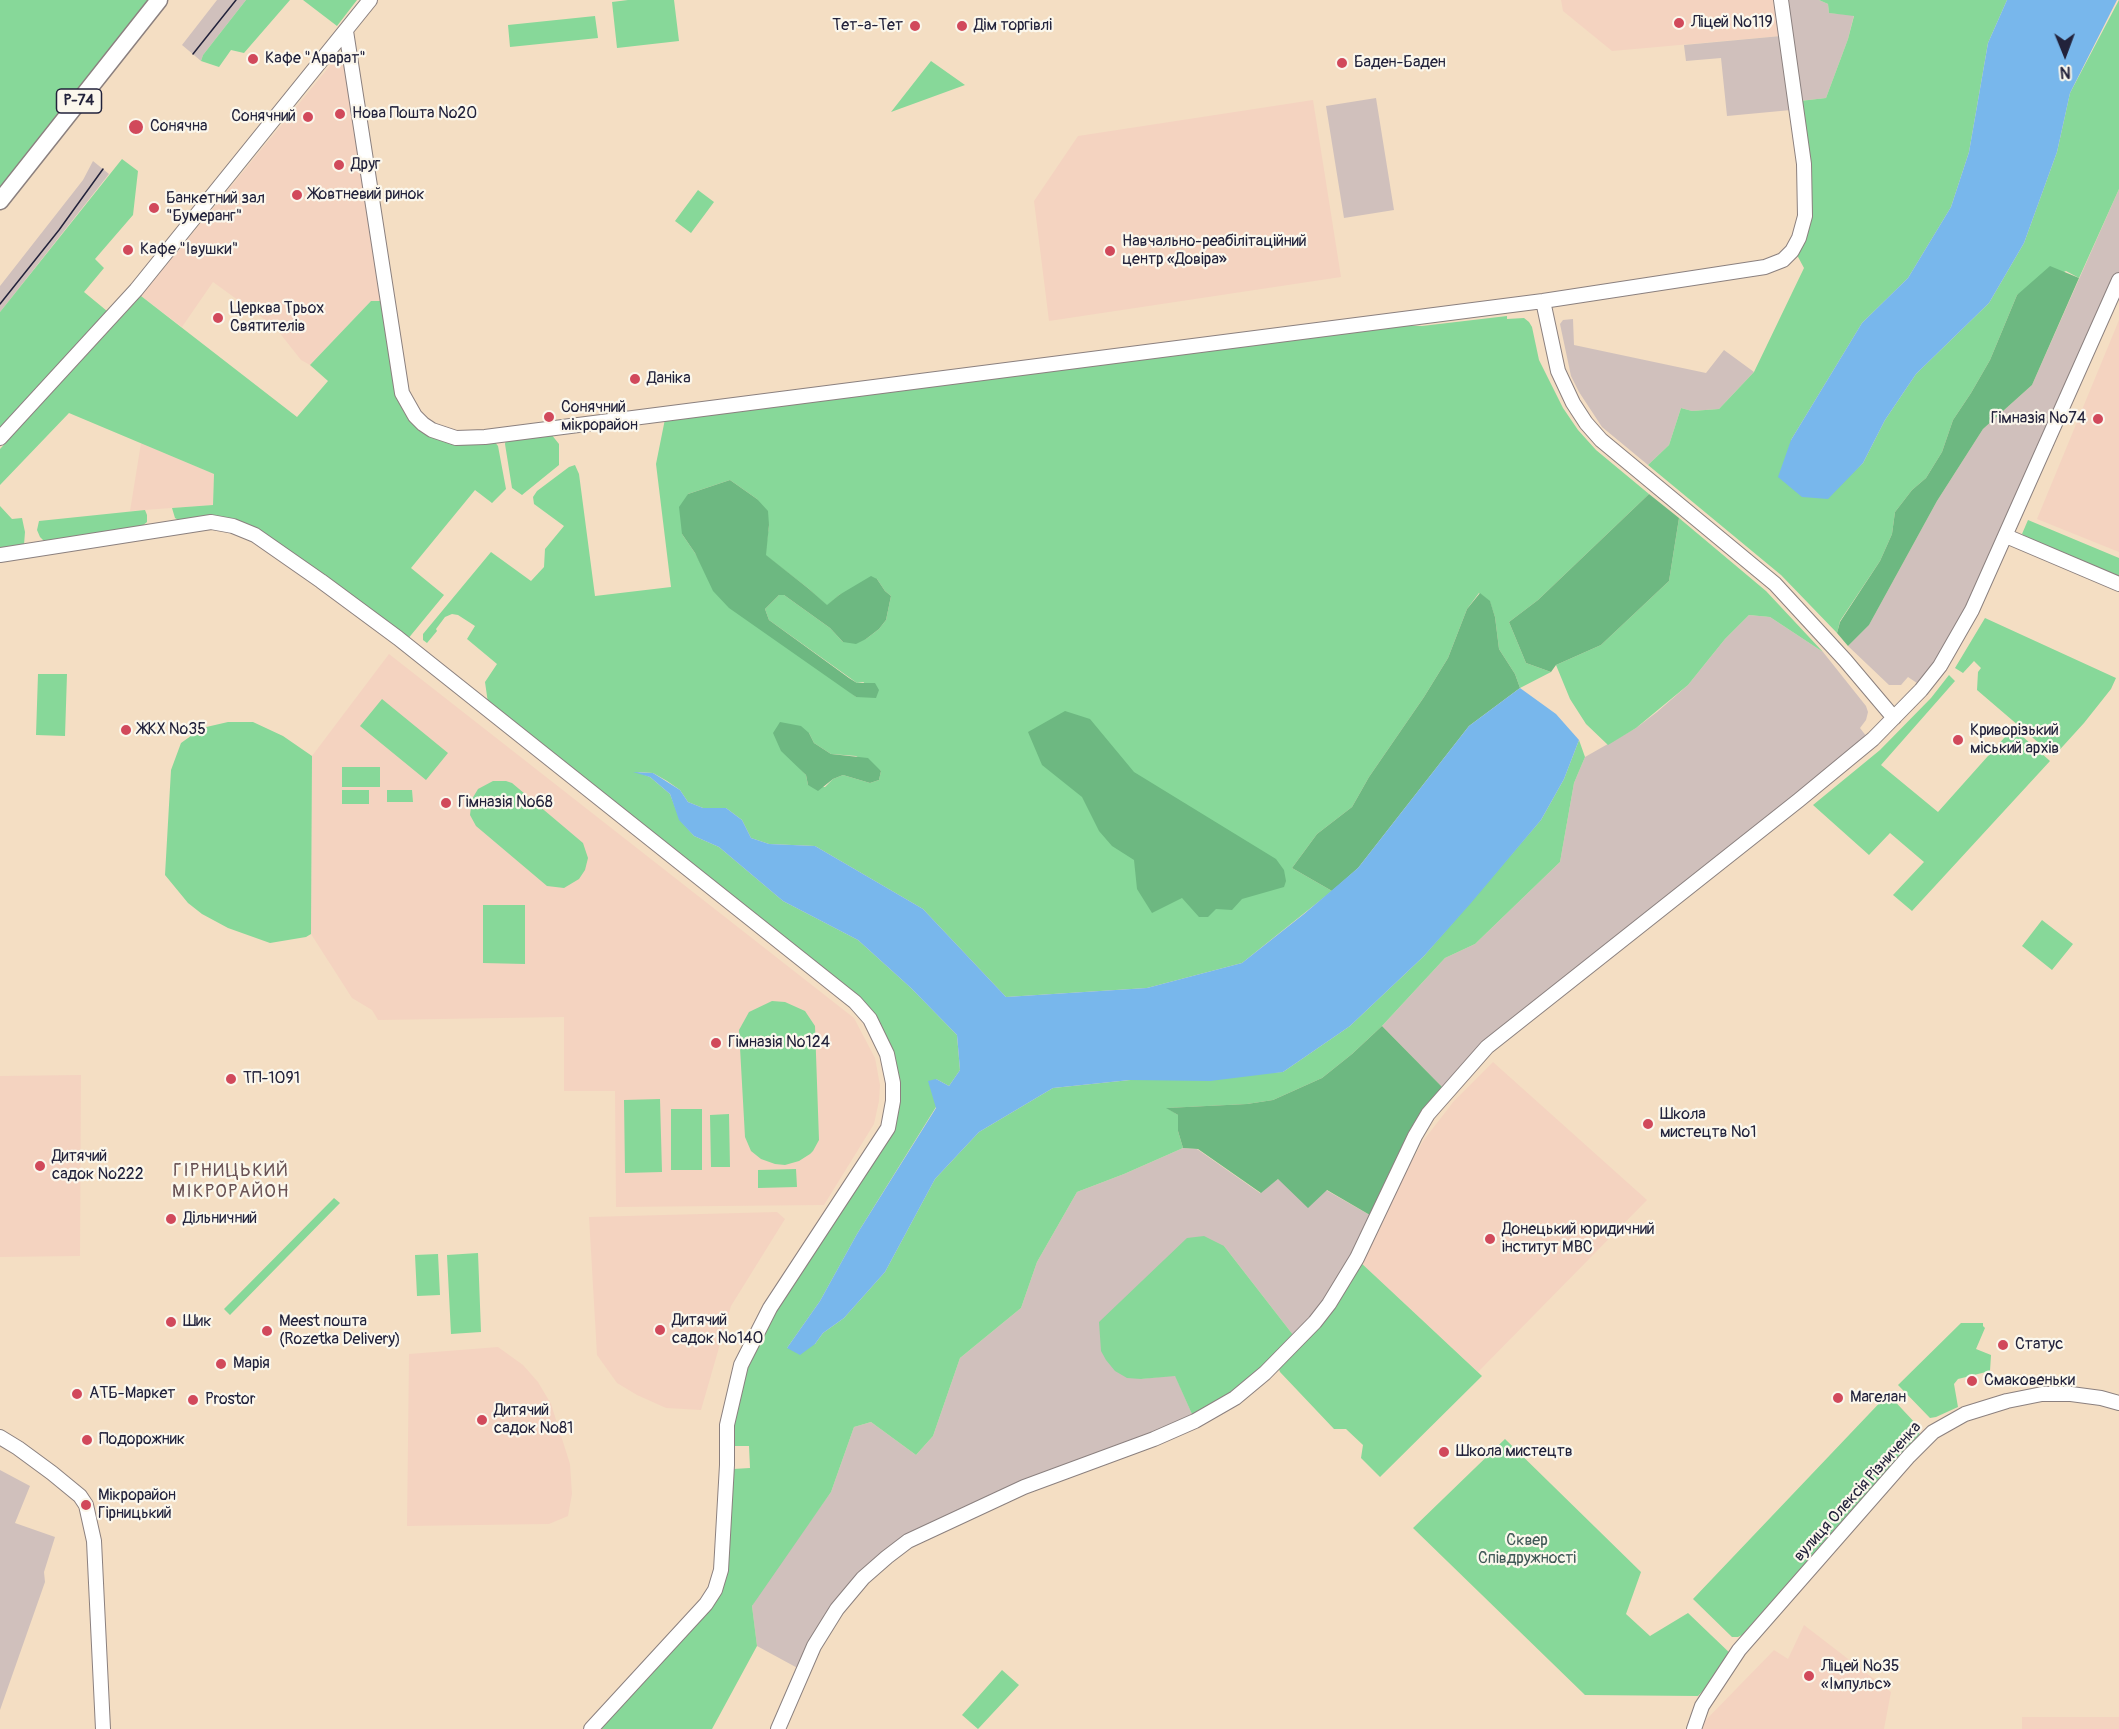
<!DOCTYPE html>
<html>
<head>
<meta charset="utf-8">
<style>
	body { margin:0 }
	#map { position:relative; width:2119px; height:1729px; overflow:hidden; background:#f4dec3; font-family:Pangolin,sans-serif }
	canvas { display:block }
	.north { position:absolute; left:2035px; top:24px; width:60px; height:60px; -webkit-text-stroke:4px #fbf7ec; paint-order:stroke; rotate:179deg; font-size:16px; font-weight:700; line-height:24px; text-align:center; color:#22223b }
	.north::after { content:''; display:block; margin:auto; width:21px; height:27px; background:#22223b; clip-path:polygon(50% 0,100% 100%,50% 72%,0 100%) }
</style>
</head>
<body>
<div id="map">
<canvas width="2119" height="1729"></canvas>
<div class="north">N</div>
</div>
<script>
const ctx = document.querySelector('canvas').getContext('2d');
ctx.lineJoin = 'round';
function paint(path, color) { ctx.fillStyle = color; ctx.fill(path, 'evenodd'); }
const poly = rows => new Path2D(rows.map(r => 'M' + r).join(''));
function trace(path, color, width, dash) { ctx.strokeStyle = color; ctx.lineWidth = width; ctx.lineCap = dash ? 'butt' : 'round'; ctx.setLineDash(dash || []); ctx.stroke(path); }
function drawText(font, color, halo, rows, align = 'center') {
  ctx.font = font + ' Pangolin,sans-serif'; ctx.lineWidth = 4.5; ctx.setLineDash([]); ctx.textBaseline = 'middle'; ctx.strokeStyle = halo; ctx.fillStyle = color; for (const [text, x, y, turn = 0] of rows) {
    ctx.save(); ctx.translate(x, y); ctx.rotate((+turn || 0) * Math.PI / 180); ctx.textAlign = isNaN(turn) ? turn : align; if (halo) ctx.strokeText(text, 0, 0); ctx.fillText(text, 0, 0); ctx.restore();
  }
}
const built = poly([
	[1561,0,1776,0,1781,36,1612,51,1563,11],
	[333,62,348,65,384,301,371,301,310,365,301,360,275,327,213,282,182,327,141,296],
	[1313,100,1341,277,1049,321,1034,201,1078,136],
	[2119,320,2119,552,2037,519],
	[141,443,214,474,213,505,130,511],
	[389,654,854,1018,875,1058,880,1085,879,1101,874,1124,824,1205,616,1207,615,1091,564,1091,564,1017,378,1020,372,1010,352,998,311,934,312,756],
	[1493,1062,1647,1200,1478,1372,1359,1261,1381,1217,1423,1141,1454,1101],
	[81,1075,80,1256,0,1257,0,1076],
	[777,1212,785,1219,731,1306,701,1410,666,1408,637,1395,617,1383,597,1355,589,1217],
	[498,1347,523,1365,538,1382,551,1404,570,1464,572,1494,568,1516,549,1524,407,1526,409,1354],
	[1804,1625,1891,1692,1884,1729,1700,1729,1701,1725,1774,1650,1788,1659],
	[2022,1717,2119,1717,2119,1729,2022,1729]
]);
const industrial = poly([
	[217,0,246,0,203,55,201,61,182,45],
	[1786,0,1819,0,1828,4,1829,13,1854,15,1848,39,1826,98,1800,101],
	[1781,36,1791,110,1727,116,1721,58,1686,61,1684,45],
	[1376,98,1394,210,1344,218,1326,106],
	[93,161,109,174,0,312,0,286,83,180],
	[2119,189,2119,280,2006,536,1923,687,1908,677,1901,685,1889,685,1848,646,1869,625,1937,501,1983,429,2032,385],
	[1573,319,1574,345,1706,373,1724,350,1754,372,1719,409,1692,411,1681,408,1669,445,1648,465,1602,427,1579,392,1571,376,1560,324,1563,320],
	[1749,615,1770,617,1823,652,1866,706,1868,712,1866,720,1860,728,1870,741,1487,1047,1447,1092,1382,1026,1445,958,1475,944,1560,862,1574,783,1585,757,1636,728,1657,712,1688,685,1725,639],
	[1183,1148,1197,1149,1260,1193,1278,1179,1326,1190,1375,1218,1362,1249,1297,1340,1224,1246,1141,1379,1175,1375,1195,1421,960,1515,863,1578,803,1671,757,1646,752,1606,761,1590,831,1492,854,1427,871,1422,916,1455,933,1436,960,1358,1021,1308,1037,1262,1077,1192,1124,1174],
	[0,1470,30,1486,15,1523,55,1537,44,1572,45,1582,0,1710]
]);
const green = poly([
	[0,0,159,0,0,201],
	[246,0,290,0,244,53,231,50,219,67,201,61,203,55],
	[303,0,357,0,337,26],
	[628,0,674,0,679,41,617,48,612,2],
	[1819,0,2007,0,1988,43,1969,152,1951,207,1908,278,1862,323,1791,440,1850,475,1863,463,1885,420,1916,374,1989,303,2024,243,2057,152,2070,93,2119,0,2119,189,2079,278,2066,271,2017,295,1990,360,1971,393,1953,420,1942,452,1926,478,1912,490,1895,512,1892,534,1880,561,1840,621,1837,633,1781,575,1648,465,1669,445,1681,408,1692,411,1719,409,1754,372,1804,268,1797,255,1805,240,1800,101,1826,98,1848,39,1854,16,1829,13,1828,4],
	[595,16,598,38,510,47,508,25],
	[931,61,965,85,891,112],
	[122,159,138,171,133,215,95,259,104,268,84,292,107,311,0,427,0,312],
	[698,190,714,202,691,233,675,221],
	[141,296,297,417,328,381,310,365,371,301,384,301,410,419,494,441,498,446,506,489,492,503,475,490,411,568,444,595,407,640,257,531,180,521,175,518,172,508,213,505,214,474,69,413,0,485,0,449],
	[1507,316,1507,319,1524,318,1529,322,1532,327,1539,360,1563,408,1578,430,1596,450,1649,494,1538,600,1509,622,1526,663,1551,672,1520,688,1515,674,1499,649,1495,617,1490,602,1479,593,1467,609,1448,658,1424,697,1369,777,1352,807,1317,834,1292,868,1332,891,1242,963,1147,988,1006,997,923,909,815,846,769,844,751,838,742,820,726,808,703,808,688,802,680,790,667,781,653,773,637,772,650,777,670,794,680,820,694,836,719,847,783,901,858,940,911,988,957,1035,960,1070,949,1086,936,1079,936,1107,857,1234,820,1301,787,1348,815,1344,823,1333,844,1318,885,1272,935,1179,979,1132,1053,1088,1130,1080,1283,1072,1350,1026,1424,956,1541,820,1564,779,1579,740,1585,757,1574,783,1560,862,1475,944,1445,958,1382,1026,1352,1054,1322,1078,1273,1100,1247,1104,1167,1108,1178,1115,1178,1131,1183,1148,1124,1174,1077,1192,1037,1262,1021,1308,960,1358,933,1436,916,1455,871,1422,854,1427,831,1492,752,1606,757,1646,712,1729,599,1729,711,1608,733,1469,750,1468,749,1446,733,1446,732,1425,745,1375,768,1322,897,1115,874,1017,488,703,485,682,497,664,467,639,475,626,458,615,452,614,445,617,436,629,437,631,427,643,423,640,423,634,491,552,531,581,544,567,545,549,564,526,534,504,533,497,537,491,569,467,575,465,579,474,595,596,671,587,656,464,665,419,1391,325,1422,326],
	[730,480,757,499,769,525,765,555,809,589,827,606,839,595,877,579,885,591,891,596,886,620,879,629,866,639,843,642,830,628,784,595,779,595,765,609,769,620,857,683,864,682,856,697,705,571,695,553,682,534,688,494],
	[809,733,814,743,831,754,856,756,881,771,879,780,870,783,843,775,833,779,825,787,808,785,806,775,796,764],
	[551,434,559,444,559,465,522,495,512,488,505,444,506,439],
	[0,506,12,519,22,518,25,532,24,545,0,549],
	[145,510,147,515,147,522,141,527,44,541,40,537,37,530,39,521],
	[1679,518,1766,591,1823,652,1770,617,1749,615,1725,639,1688,685,1636,728,1608,745,1586,724,1570,699,1556,665,1601,645,1669,581],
	[2028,520,2119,558,2119,576,2028,538,2022,534],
	[1985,618,2116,678,2111,689,2084,723,2054,756,1977,690,1978,672,1981,668,1974,661,1963,673,1955,668],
	[38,674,67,674,65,736,36,735],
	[1949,675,1955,681,1881,765,1938,812,2013,728,2050,761,1912,911,1893,895,1924,862,1890,833,1869,855,1813,805,1880,750,1931,698],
	[382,699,448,753,426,780,360,726],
	[228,722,253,722,283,736,312,756,311,934,306,937,270,943,228,928,202,914,188,903,165,875,171,770,181,743,202,728],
	[342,767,380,767,380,787,342,787],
	[493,781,506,781,512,783,583,843,588,858,585,870,579,879,564,888,547,886,476,826,470,815,472,799,478,789],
	[342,790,369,790,369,804,342,804],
	[387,790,412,790,413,802,387,802],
	[483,905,525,905,525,964,483,963],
	[2042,920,2073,944,2052,970,2022,946],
	[772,1001,785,1002,805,1011,815,1026,819,1140,813,1151,810,1154,799,1161,785,1165,775,1164,761,1159,751,1151,745,1137,739,1030,749,1012],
	[660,1099,662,1172,625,1173,624,1100],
	[671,1109,702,1109,702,1170,671,1170],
	[729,1114,730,1167,711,1167,710,1115],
	[796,1169,797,1187,758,1188,758,1170],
	[334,1198,340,1203,230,1315,224,1309],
	[1204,1236,1224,1246,1297,1340,1265,1373,1195,1421,1175,1376,1141,1379,1127,1378,1115,1371,1106,1360,1101,1351,1099,1322,1187,1238],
	[478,1253,481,1332,451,1334,447,1255],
	[438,1254,440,1295,417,1296,415,1255],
	[1359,1261,1482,1376,1380,1477,1361,1458,1363,1445,1346,1429,1334,1429,1280,1372,1278,1367],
	[1961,1323,1983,1323,1983,1326,1985,1328,1976,1349,1991,1355,1990,1371,1958,1379,1954,1384,1958,1407,1936,1417,1930,1418,1898,1385],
	[1888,1394,1917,1425,1920,1430,1919,1435,1742,1635,1738,1637,1732,1637,1693,1599],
	[1505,1439,1641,1572,1626,1614,1650,1636,1688,1613,1734,1657,1698,1696,1585,1695,1413,1528],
	[1002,1670,1019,1685,978,1729,962,1715]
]);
const forest = poly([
	[2050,266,2079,278,2032,385,1983,429,1937,501,1869,625,1848,646,1837,633,1840,622,1880,561,1892,534,1895,512,1912,490,1926,478,1942,452,1953,420,1971,393,1990,360,2017,295],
	[730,480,757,499,768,511,769,525,766,555,809,589,827,605,839,595,871,576,877,579,885,591,891,596,886,620,879,629,866,639,856,644,843,642,830,628,784,595,779,595,765,609,769,620,849,678,857,683,875,683,879,690,876,698,856,697,729,608,713,591,695,553,682,534,679,507,688,494],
	[1649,494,1679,518,1669,581,1601,645,1556,665,1551,672,1526,663,1509,622,1538,600],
	[1480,593,1490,601,1495,617,1499,649,1515,674,1520,688,1469,726,1358,868,1332,891,1292,868,1317,834,1352,807,1369,777,1424,697,1448,658,1467,609],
	[1065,711,1090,719,1134,772,1276,859,1284,870,1286,881,1284,887,1242,899,1232,910,1216,909,1208,917,1199,917,1182,898,1152,913,1137,889,1134,860,1112,846,1099,831,1082,797,1042,765,1028,732],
	[780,722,801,726,809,733,814,743,831,754,868,758,881,771,879,780,870,783,843,775,833,779,818,791,808,785,806,775,781,751,773,733],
	[1382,1026,1447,1092,1375,1218,1327,1190,1308,1208,1278,1179,1261,1193,1198,1149,1183,1148,1178,1131,1178,1115,1166,1108,1247,1104,1273,1100,1322,1078,1352,1054]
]);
const water = poly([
	[2007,0,2117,0,2070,93,2057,152,2024,243,1989,303,1916,374,1885,420,1863,463,1828,499,1802,497,1778,477,1791,440,1862,323,1908,278,1951,207,1969,152,1988,43],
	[1520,688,1556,714,1579,740,1564,779,1541,820,1471,903,1424,956,1350,1026,1283,1072,1210,1081,1130,1080,1053,1088,979,1132,935,1179,885,1272,844,1318,823,1333,815,1344,800,1355,787,1348,820,1301,857,1234,936,1108,928,1081,936,1079,949,1086,960,1070,957,1035,911,988,858,940,783,901,719,847,694,836,679,820,670,794,650,777,633,772,653,773,680,790,688,802,703,808,726,808,742,820,751,838,769,844,815,846,923,909,1006,997,1147,988,1242,963,1304,914,1358,868,1469,726]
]);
const minor = poly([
	[346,31,402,393,415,416,423,424,432,430,456,438,485,437,1543,301,1765,267,1783,260,1792,251,1799,238,1805,216,1804,164,1781,0],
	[1543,301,1558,371,1573,403,1586,423,1601,440,1775,584,1845,660,1894,718],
	[0,438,136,290,370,0],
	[2006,536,2119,584],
	[0,555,211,522,233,526,255,535,321,581,398,638,855,1002,870,1019,887,1054,893,1083,893,1101,888,1128,770,1308,741,1365,727,1425,727,1465,721,1570,715,1590,706,1604,591,1729],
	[0,1437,18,1448,52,1473,80,1496,86,1505,94,1541,103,1729],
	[778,1729,814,1646,837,1609,863,1578,887,1557,908,1541,1024,1487,1154,1439,1195,1421,1235,1398,1265,1373,1315,1322,1329,1304,1357,1258,1415,1136,1428,1114,1487,1047,1799,800,1873,739,1921,690,1940,666,1972,610,2119,280],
	[1694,1729,1702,1706,1739,1650,1909,1456,1933,1432,1965,1414,2007,1401,2042,1394,2071,1394,2101,1398,2119,1403]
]);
const major = poly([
	[0,201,159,0]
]);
const tram = poly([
	[193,54,236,0],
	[0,304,59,230,103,169]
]);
const markers = [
	[1679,23,6,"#d1495b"],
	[915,26,6,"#d1495b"],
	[962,26,6,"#d1495b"],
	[253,59,6,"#d1495b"],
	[1342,63,6,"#d1495b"],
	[340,114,6,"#d1495b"],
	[308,117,6,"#d1495b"],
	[136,127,8,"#d1495b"],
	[339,165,6,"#d1495b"],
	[297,195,6,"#d1495b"],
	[154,208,6,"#d1495b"],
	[128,250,6,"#d1495b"],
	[1110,251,6,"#d1495b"],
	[218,318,6,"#d1495b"],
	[635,379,6,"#d1495b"],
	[549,417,6,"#d1495b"],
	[2098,419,6,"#d1495b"],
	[126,730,6,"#d1495b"],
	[1958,740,6,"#d1495b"],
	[446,803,6,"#d1495b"],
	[716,1043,6,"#d1495b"],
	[231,1079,6,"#d1495b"],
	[1648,1124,6,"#d1495b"],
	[40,1166,6,"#d1495b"],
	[171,1219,6,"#d1495b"],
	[1490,1239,6,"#d1495b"],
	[171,1322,6,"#d1495b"],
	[660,1330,6,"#d1495b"],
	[267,1331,6,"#d1495b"],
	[2003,1345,6,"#d1495b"],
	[221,1364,6,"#d1495b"],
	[1972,1381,6,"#d1495b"],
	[77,1394,6,"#d1495b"],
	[1838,1398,6,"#d1495b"],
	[193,1400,6,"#d1495b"],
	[482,1420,6,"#d1495b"],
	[87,1440,6,"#d1495b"],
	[1444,1452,6,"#d1495b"],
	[86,1505,6,"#d1495b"],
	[1809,1676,6,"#d1495b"]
];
const shields = [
	[79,101,45]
];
const shieldNames = [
	["Р-74",79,101]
];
const poiNames = [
	["Ліцей №119",1691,23],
	["Тет-а-Тет",903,26,"right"],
	["Дiм торгiвлi",974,26],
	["Кафе \"Арарат\"",265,59],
	["Баден-Баден",1354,63],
	["Нова Пошта №20",352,114],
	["Сонячний",296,117,"right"],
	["Сонячна",150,127],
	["Друг",351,165],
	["Жовтневий ринок",309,195],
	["Банкетний зал",166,199],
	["\"Бумеранг\"",166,217],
	["Навчально-реабілітаційний",1122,242],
	["центр «Довіра»",1122,260],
	["Кафе \"Івушки\"",140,250],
	["Церква Трьох",230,309],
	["Святителів",230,327],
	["Даніка",647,379],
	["Сонячний",561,408],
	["мікрорайон",561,426],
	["Гімназія №74",2086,419,"right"],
	["ЖКХ №35",138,730],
	["Криворізький",1970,731],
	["міський архів",1970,749],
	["Гімназія №68",458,803],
	["Гімназія №124",728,1043],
	["ТП-1091",243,1079],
	["Школа",1660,1115],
	["мистецтв №1",1660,1133],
	["Дитячий",52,1157],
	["садок №222",52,1175],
	["Дільничний",183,1219],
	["Донецький юридичний",1502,1230],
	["інститут МВС",1502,1248],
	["Дитячий",672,1321],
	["садок №140",672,1339],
	["Шик",183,1322],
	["Meest пошта",279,1322],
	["(Rozetka Delivery)",279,1340],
	["Статус",2015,1345],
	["Марія",233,1364],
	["Смаковеньки",1984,1381],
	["АТБ-Маркет",89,1394],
	["Магелан",1850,1398],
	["Prostor",205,1400],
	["Дитячий",494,1411],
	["садок №81",494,1429],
	["Подорожник",99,1440],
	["Школа мистецтв",1456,1452],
	["Мiкрорайон",98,1496],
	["Гiрницький",98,1514],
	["Ліцей №35",1821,1667],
	["«Імпульс»",1821,1685]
];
const streetNames = [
	["вулиця Олексія Різниченка",1858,1492,-48]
];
const parkNames = [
	["Сквер",1527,1541],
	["Співдружності",1527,1559]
];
const neighbourhoodNames = [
	["ГІРНИЦЬКИЙ",231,1171],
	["МІКРОРАЙОН",231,1192]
];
paint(built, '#f4d3c0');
paint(industrial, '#d0c0bc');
paint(green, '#87d899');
paint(forest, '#6db881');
paint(water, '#78b7ec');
trace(minor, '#8b807f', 16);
trace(major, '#8b807f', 19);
trace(minor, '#fff', 14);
trace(major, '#fff', 16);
trace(tram, '#22223b', 1.5);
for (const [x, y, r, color] of markers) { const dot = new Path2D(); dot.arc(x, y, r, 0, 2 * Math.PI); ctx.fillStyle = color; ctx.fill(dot); trace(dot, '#fbf7ec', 2); }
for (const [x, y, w] of shields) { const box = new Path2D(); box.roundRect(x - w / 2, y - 12, w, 24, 4.5); ctx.fillStyle = '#fbf7ec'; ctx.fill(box); trace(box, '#22223b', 1.5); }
drawText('bold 15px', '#22223b', null, shieldNames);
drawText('16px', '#22223b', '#fbf7ec', poiNames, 'left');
drawText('16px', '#22223b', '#fbf7ec', streetNames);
drawText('16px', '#405957', '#fbf7ec', parkNames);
ctx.letterSpacing = '1.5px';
drawText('18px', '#695254', '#fbf7ec', neighbourhoodNames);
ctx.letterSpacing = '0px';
</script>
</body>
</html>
